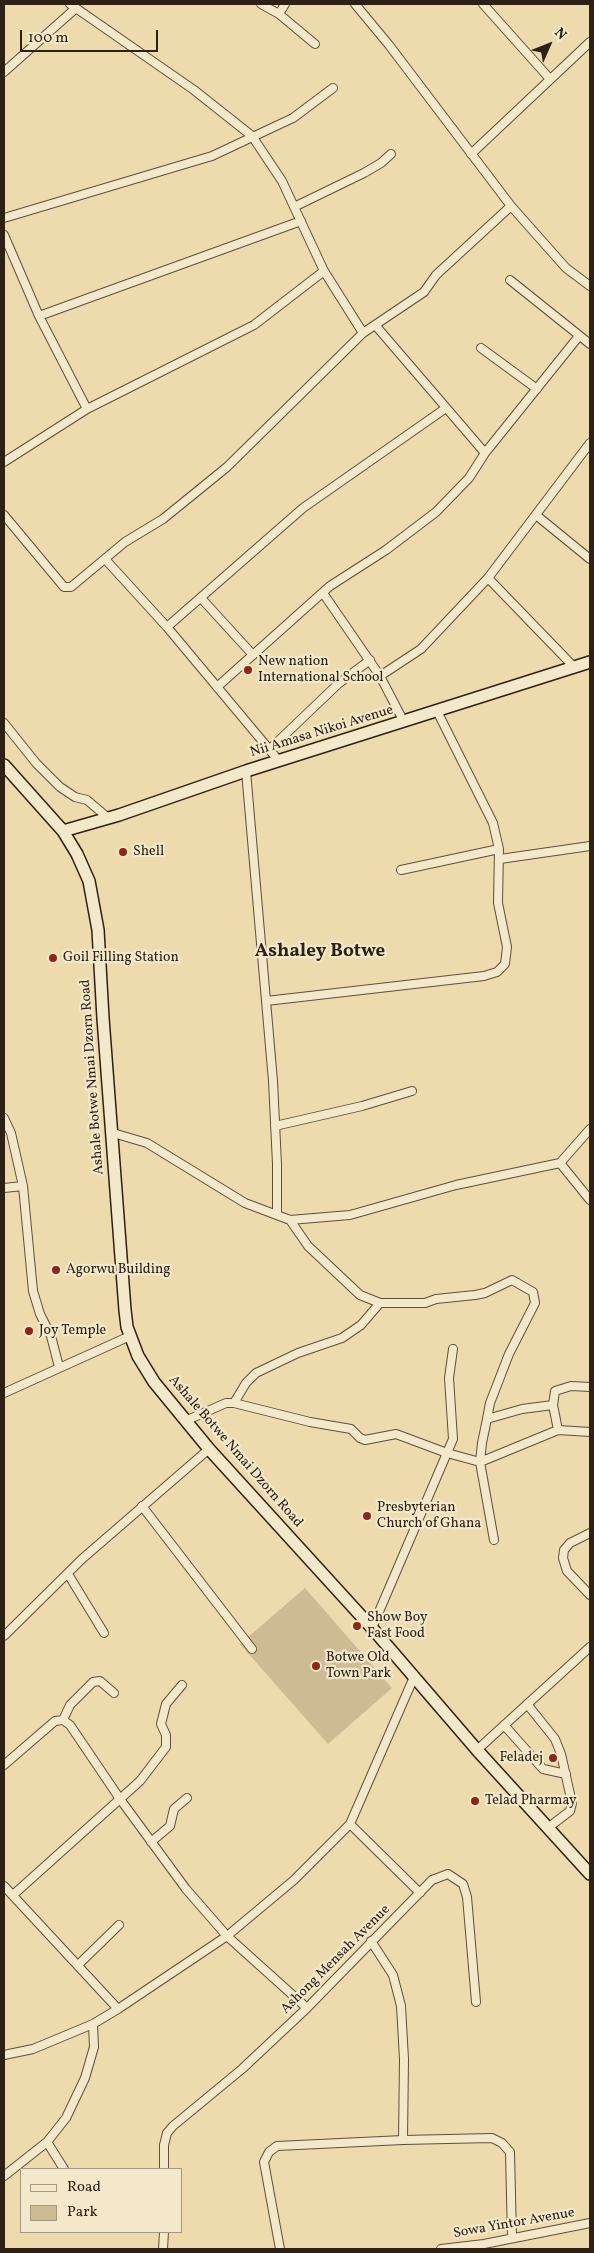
<!DOCTYPE html>
<html>
<head>
<meta charset="utf-8">
<style>
	body { margin:0 }
	#map { position:relative; width:594px; height:2253px; overflow:hidden; background:#eddbad; font-family:Vollkorn,serif }
	canvas { display:block }
	.frame { position:absolute; inset:0; border:5px solid #2f2015; pointer-events:none }
	.legend { position:absolute; left:20px; top:2168px; width:162px; height:65px; box-sizing:border-box; background:#f3e8ca; border:1px solid #a59882; margin:0; padding:6px 9px; list-style:none; font-size:15px; color:#2f2015 }
	.legend li { display:flex; align-items:center; gap:10px; height:25px }
	.legend b { width:25px; border:1px solid #a59882 }
	.north { position:absolute; left:524px; top:20px; width:50px; height:50px; -webkit-text-stroke:4px #f3e8ca; paint-order:stroke; rotate:46deg; font-size:14px; font-weight:700; line-height:20px; text-align:center; color:#2f2015 }
	.north::after { content:''; display:block; margin:auto; width:18px; height:22px; background:#2f2015; clip-path:polygon(50% 0,100% 100%,50% 72%,0 100%) }
	.scale { position:absolute; left:20px; top:30px; width:138px; height:22px; box-sizing:border-box; border:2px solid #2f2015; border-top:0; padding-left:6px; font-size:15px; line-height:18px; white-space:nowrap; color:#2f2015; -webkit-text-stroke:4px #f3e8ca; paint-order:stroke }
</style>
</head>
<body>
<div id="map">
<canvas width="594" height="2253"></canvas>
<div class="frame"></div>
<ul class="legend">
<li><b style="height:6px;background:#f3e8ca"></b>Road</li>
<li><b style="height:14px;background:#cdbb93"></b>Park</li>
</ul>
<div class="north">N</div>
<div class="scale">100 m</div>
</div>
<script>
const ctx = document.querySelector('canvas').getContext('2d');
ctx.lineJoin = 'round';
function paint(path, color) { ctx.fillStyle = color; ctx.fill(path, 'evenodd'); }
const poly = rows => new Path2D(rows.map(r => 'M' + r).join(''));
function trace(path, color, width, dash) { ctx.strokeStyle = color; ctx.lineWidth = width; ctx.lineCap = dash ? 'butt' : 'round'; ctx.setLineDash(dash || []); ctx.stroke(path); }
function drawText(font, color, halo, rows, align = 'center') {
  ctx.font = font + ' Vollkorn,serif'; ctx.lineWidth = 4.5; ctx.setLineDash([]); ctx.textBaseline = 'middle'; ctx.strokeStyle = halo; ctx.fillStyle = color; for (const [text, x, y, turn = 0] of rows) {
    ctx.save(); ctx.translate(x, y); ctx.rotate((+turn || 0) * Math.PI / 180); ctx.textAlign = isNaN(turn) ? turn : align; if (halo) ctx.strokeText(text, 0, 0); ctx.fillText(text, 0, 0); ctx.restore();
  }
}
const green = poly([
	[305,1588,392,1688,328,1744,240,1644]
]);
const street = poly([
	[70,4,194,90,252,136,282,181,324,271,363,333],
	[261,4,279,14,315,44],
	[355,4,389,45,511,206,566,268,590,286],
	[483,4,550,79],
	[279,14,285,4],
	[4,72,76,8],
	[471,154,590,42],
	[294,207,364,173,381,163,391,154],
	[4,218,212,156,293,118,333,88],
	[4,235,39,316,87,409],
	[510,280,590,344],
	[39,316,301,221],
	[376,326,485,453],
	[481,348,537,389],
	[4,462,87,409,254,325,324,271],
	[4,515,64,587,71,587,125,542,163,519,227,467,363,333,424,292,436,275,511,206],
	[536,515,590,559],
	[105,559,167,627,279,761],
	[488,578,575,668],
	[323,593,380,676,404,722],
	[201,598,253,655],
	[167,627,303,508,446,408],
	[380,676,421,649,488,578,590,443],
	[217,687,330,586,386,550,436,512,469,478,485,453,579,336],
	[4,723,36,763,60,787,75,797,87,800,107,817],
	[270,749,338,684,370,660],
	[246,771,273,1081,277,1164,277,1215],
	[500,859,590,846],
	[401,870,499,849],
	[266,1001,484,976,497,972,505,964,507,947,498,903,499,849,493,823,437,711],
	[4,1118,11,1133,23,1186,33,1291,40,1314,51,1336,59,1367],
	[275,1126,362,1106,412,1091],
	[113,1133,147,1143,245,1203,290,1220,350,1215,456,1185,560,1163,590,1200],
	[560,1163,590,1129],
	[4,1188,23,1186],
	[290,1220,308,1246,360,1295,380,1303,425,1303,436,1299,475,1295,485,1293,512,1280,533,1292,535,1303,509,1354,490,1403,487,1419],
	[4,1393,130,1336],
	[234,1403,246,1383,256,1373,298,1353,342,1338,361,1325,380,1303],
	[553,1405,558,1430],
	[185,1421,226,1403,234,1403,310,1422,351,1429,360,1438,365,1440,396,1434,447,1453,480,1462,558,1430,590,1432],
	[142,1506,252,1649],
	[590,1533,570,1543,564,1550,563,1558,567,1571,590,1595],
	[494,1540,480,1462,482,1443,487,1419,522,1409,553,1405,555,1391,571,1386,590,1387],
	[68,1574,104,1633],
	[372,1628,453,1439,449,1378,453,1349],
	[4,1636,82,1559,209,1449],
	[527,1704,555,1739,561,1754,572,1803,570,1811,549,1827],
	[63,1720,70,1705,93,1682,100,1681,114,1693],
	[504,1725,543,1769,566,1774],
	[477,1750,590,1647],
	[4,1765,55,1721,63,1720,70,1725,120,1799,186,1889,227,1936,307,2008],
	[350,1824,420,1893],
	[151,1842,170,1826,174,1809,187,1798],
	[4,1886,118,2009],
	[13,1895,140,1781,166,1747,166,1735,161,1724,166,1704,182,1685],
	[371,1941,393,1975,401,2006,404,2059,403,2140],
	[78,1965,119,1925],
	[4,2055,33,2049,93,2024,118,2009,227,1936,294,1880,350,1824,414,1677],
	[47,2142,64,2169],
	[164,2169,164,2145,167,2133,173,2126,242,2069,307,2008,432,1880,448,1874,463,1884,467,1897,476,2002],
	[4,2176,47,2142,66,2118,85,2078,94,2047,93,2024],
	[163,2249,164,2232],
	[280,2249,264,2162,269,2152,277,2146,403,2140,492,2138,502,2143,510,2152,512,2238],
	[441,2249,484,2244,590,2223]
]);
const secondary = poly([
	[4,765,63,831,77,854,89,881,98,930,103,1018,125,1310,127,1327,138,1356,154,1382,209,1449,372,1628,477,1750,590,1874],
	[63,831,119,815,246,771,590,662]
]);
const markers = [
	[248,670,5,"#8f2418"],
	[123,852,5,"#8f2418"],
	[53,958,5,"#8f2418"],
	[56,1270,5,"#8f2418"],
	[29,1331,5,"#8f2418"],
	[367,1516,5,"#8f2418"],
	[357,1626,5,"#8f2418"],
	[316,1666,5,"#8f2418"],
	[553,1758,5,"#8f2418"],
	[475,1801,5,"#8f2418"]
];
const poiNames = [
	["New nation",258,662],
	["International School",258,678],
	["Shell",133,852],
	["Goil Filling Station",63,958],
	["Agorwu Building",66,1270],
	["Joy Temple",39,1331],
	["Presbyterian",377,1508],
	["Church of Ghana",377,1524],
	["Show Boy",367,1618],
	["Fast Food",367,1634],
	["Botwe Old",326,1658],
	["Town Park",326,1674],
	["Feladej",543,1758,"right"],
	["Telad Pharmay",485,1801]
];
const streetNames = [
	["Nii Amasa Nikoi Avenue",322,732,-17],
	["Ashale Botwe Nmai Dzorn Road",93,1077,-94],
	["Ashale Botwe Nmai Dzorn Road",235,1452,49],
	["Ashong Mensah Avenue",336,1960,-45],
	["Sowa Yintor Avenue",514,2224,-10]
];
const districtNames = [
	["Ashaley Botwe",320,953]
];
paint(green, '#cdbb93');
trace(street, '#5e4f3b', 10);
trace(secondary, '#2f2015', 14);
trace(street, '#f3e8ca', 8);
trace(secondary, '#f3e8ca', 11);
for (const [x, y, r, color] of markers) { const dot = new Path2D(); dot.arc(x, y, r, 0, 2 * Math.PI); ctx.fillStyle = color; ctx.fill(dot); trace(dot, '#f3e8ca', 2); }
drawText('14px', '#2f2015', '#f3e8ca', poiNames, 'left');
drawText('14px', '#2f2015', '#f3e8ca', streetNames);
drawText('bold 19px', '#2f2015', '#f3e8ca', districtNames);
</script>
</body>
</html>
